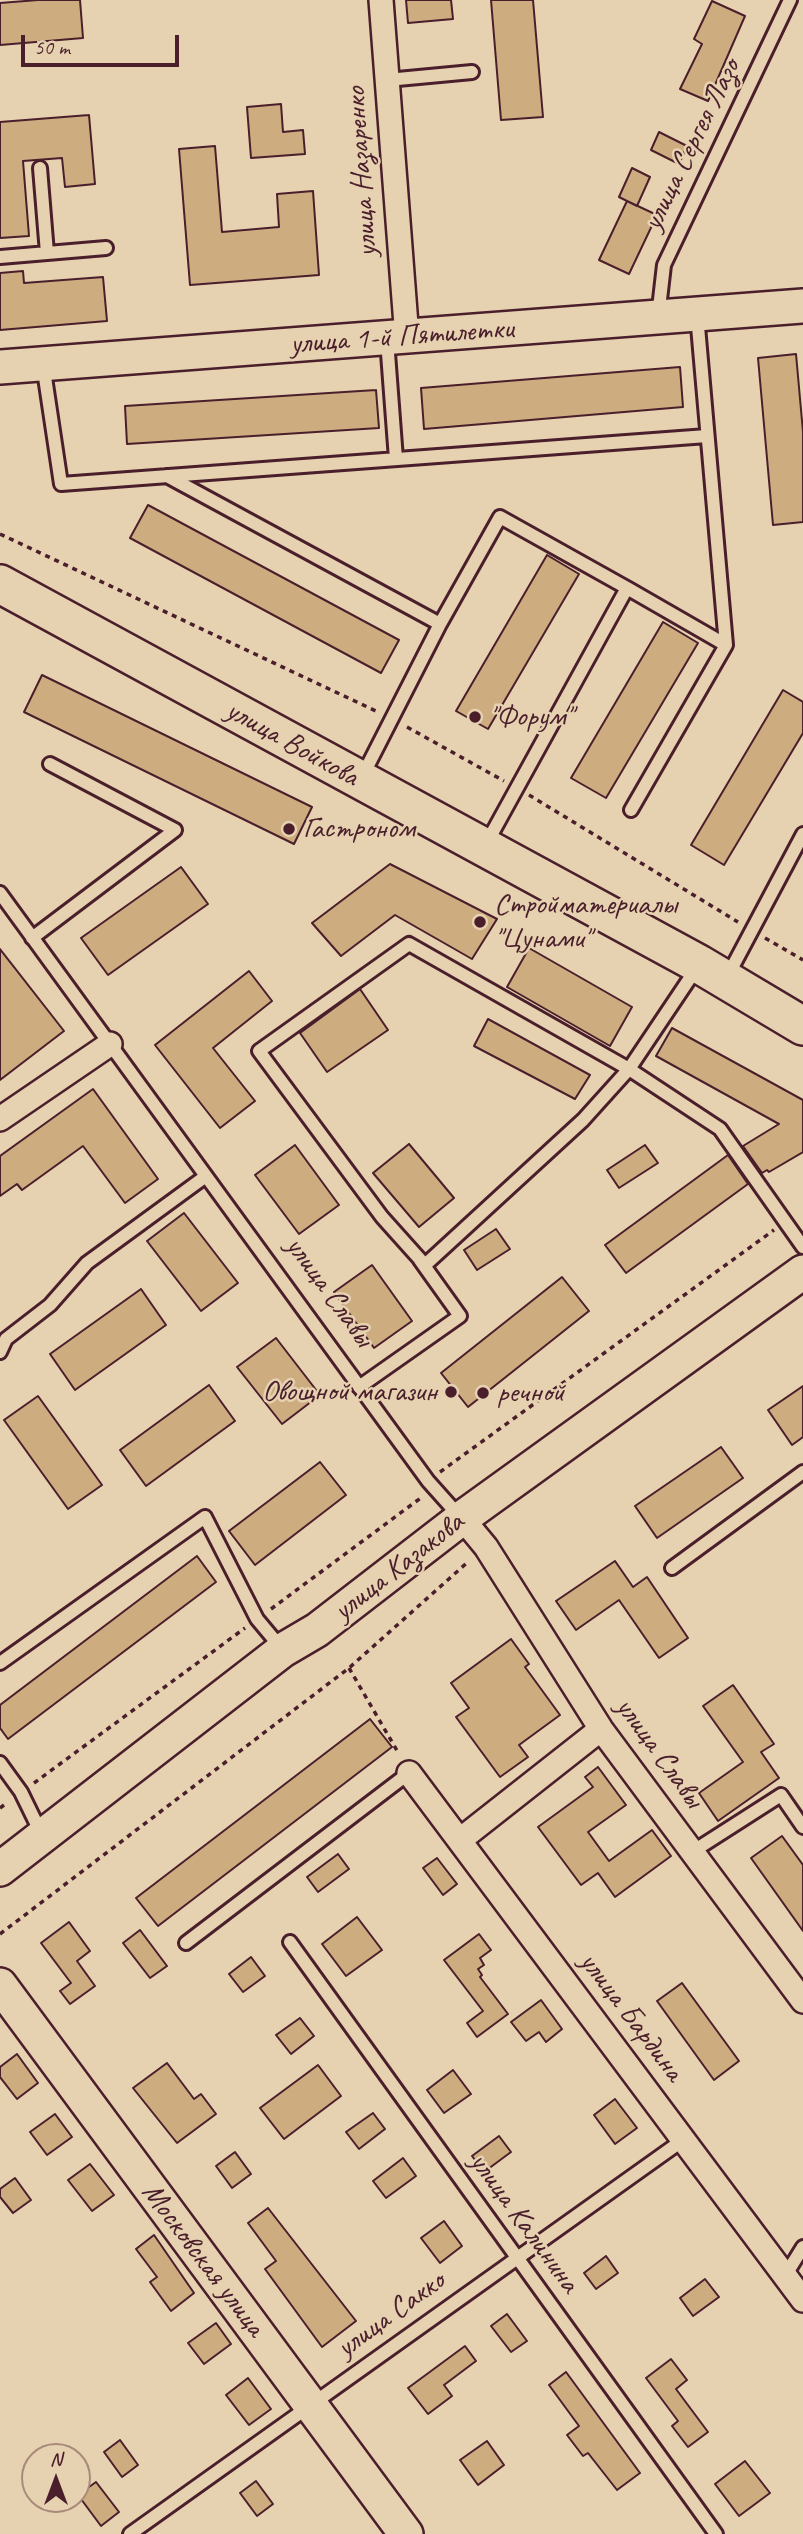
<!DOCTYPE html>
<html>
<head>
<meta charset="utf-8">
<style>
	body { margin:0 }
	#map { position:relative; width:803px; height:2534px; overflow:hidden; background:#e6d1b0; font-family:Caveat,sans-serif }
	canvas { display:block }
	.north { position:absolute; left:21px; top:2443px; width:70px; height:70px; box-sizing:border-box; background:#e6d1b0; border:2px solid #a88a7b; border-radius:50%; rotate:0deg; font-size:19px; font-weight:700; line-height:28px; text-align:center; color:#4a1f2b }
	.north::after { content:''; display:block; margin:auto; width:24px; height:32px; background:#4a1f2b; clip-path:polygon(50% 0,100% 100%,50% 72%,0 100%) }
	.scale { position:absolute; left:21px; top:35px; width:158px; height:32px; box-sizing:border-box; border:4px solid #4a1f2b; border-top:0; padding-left:9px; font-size:21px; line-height:24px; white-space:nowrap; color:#4a1f2b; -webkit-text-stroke:5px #e6d1b0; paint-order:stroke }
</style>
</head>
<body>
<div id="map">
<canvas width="803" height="2534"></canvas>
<div class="north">N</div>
<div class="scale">50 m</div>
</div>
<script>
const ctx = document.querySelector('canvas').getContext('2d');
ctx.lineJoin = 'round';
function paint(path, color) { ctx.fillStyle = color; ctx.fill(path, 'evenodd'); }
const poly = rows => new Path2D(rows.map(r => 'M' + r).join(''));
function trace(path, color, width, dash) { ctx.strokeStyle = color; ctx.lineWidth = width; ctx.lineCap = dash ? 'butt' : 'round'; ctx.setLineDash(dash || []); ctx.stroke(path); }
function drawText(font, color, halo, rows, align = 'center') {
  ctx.font = font + ' Caveat,sans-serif'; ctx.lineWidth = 5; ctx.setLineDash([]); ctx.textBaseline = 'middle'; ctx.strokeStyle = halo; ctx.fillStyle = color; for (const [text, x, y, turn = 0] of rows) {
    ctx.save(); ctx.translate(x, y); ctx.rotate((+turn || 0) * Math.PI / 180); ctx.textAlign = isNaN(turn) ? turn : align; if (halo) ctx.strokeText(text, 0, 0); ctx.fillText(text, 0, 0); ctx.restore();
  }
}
const building = poly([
	[38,0,80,0,83,38,0,45,0,3,38,0],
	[406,0,451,0,453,19,408,23,406,0],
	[491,0,533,0,543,117,501,120,491,0],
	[712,1,745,16,708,101,680,89,702,44,694,39,712,1],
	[281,104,283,132,303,130,305,154,251,158,247,107,281,104],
	[89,115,95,184,65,187,62,158,23,161,29,236,0,238,0,122,89,115],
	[659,132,687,146,679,164,651,150,659,132],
	[215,146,222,232,279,227,277,194,313,191,319,275,190,285,179,149,215,146],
	[632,168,650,177,637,206,619,197,632,168],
	[627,201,657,215,629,274,599,260,627,201],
	[23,271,24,283,103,277,107,321,0,330,0,273,23,271],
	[796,354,803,432,803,522,773,525,758,358,796,354],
	[680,367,683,407,424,429,421,388,680,367],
	[376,390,379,428,127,444,125,406,376,390],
	[148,505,399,640,381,673,130,538,148,505],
	[547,555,579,574,488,729,456,711,547,555],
	[663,622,698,643,606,798,571,778,663,622],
	[42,675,312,807,294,844,24,712,42,675],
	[783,690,803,702,803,733,724,865,691,845,783,690],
	[390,864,497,919,472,959,395,915,341,956,312,923,390,864],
	[181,867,208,904,108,975,81,938,181,867],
	[529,948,632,1007,610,1046,507,987,529,948],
	[0,949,64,1031,0,1080,0,949],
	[249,971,272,1001,213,1048,255,1101,220,1128,155,1045,249,971],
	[360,989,388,1030,327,1072,300,1033,360,989],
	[488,1019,590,1075,575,1099,474,1046,488,1019],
	[672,1028,803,1100,803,1152,769,1172,767,1170,762,1173,743,1146,779,1124,656,1056,672,1028],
	[93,1089,158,1179,125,1203,83,1146,22,1190,17,1184,0,1196,0,1156,93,1089],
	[409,1144,454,1198,419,1227,373,1173,409,1144],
	[295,1145,339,1205,299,1234,255,1175,295,1145],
	[645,1145,658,1163,619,1188,607,1170,645,1145],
	[728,1155,748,1184,626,1273,605,1245,728,1155],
	[184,1213,238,1283,201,1311,147,1241,184,1213],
	[496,1229,510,1249,477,1270,464,1250,496,1229],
	[372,1265,412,1321,374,1348,334,1292,372,1265],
	[562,1277,589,1311,468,1407,441,1373,562,1277],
	[141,1289,166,1325,75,1390,50,1354,141,1289],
	[276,1338,320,1395,282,1424,237,1367,276,1338],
	[209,1385,235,1421,146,1486,120,1450,209,1385],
	[803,1386,803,1437,792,1445,768,1410,803,1386],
	[38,1396,102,1485,68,1509,4,1420,38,1396],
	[721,1447,743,1478,657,1538,635,1506,721,1447],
	[320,1462,346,1495,255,1565,229,1531,320,1462],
	[197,1556,216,1582,8,1739,0,1728,0,1705,197,1556],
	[615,1561,633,1587,647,1577,688,1638,659,1658,619,1600,576,1630,556,1601,615,1561],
	[511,1639,529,1664,525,1667,560,1715,519,1745,528,1757,500,1777,456,1717,469,1708,451,1683,511,1639],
	[733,1685,774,1744,761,1752,779,1778,718,1821,699,1793,743,1762,703,1706,733,1685],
	[370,1719,392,1747,158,1926,136,1898,370,1719],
	[598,1767,626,1805,588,1832,609,1861,652,1830,671,1856,615,1897,598,1873,581,1885,538,1827,593,1787,585,1777,598,1767],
	[782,1836,803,1865,803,1931,751,1858,782,1836],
	[338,1854,349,1869,318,1892,307,1877,338,1854],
	[437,1858,457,1884,443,1895,423,1868,437,1858],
	[357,1917,382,1950,346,1976,322,1944,357,1917],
	[69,1922,90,1951,77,1961,95,1986,70,2004,60,1991,71,1983,41,1943,69,1922],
	[140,1930,167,1966,150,1978,123,1943,140,1930],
	[479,1934,491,1950,480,1958,484,1965,478,1969,482,1975,480,1977,508,2014,477,2037,467,2023,483,2011,444,1960,479,1934],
	[251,1957,265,1976,243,1992,229,1974,251,1957],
	[682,1983,739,2061,714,2080,657,2001,682,1983],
	[541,2000,562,2029,546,2042,539,2032,526,2041,511,2022,541,2000],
	[300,2018,314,2036,291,2054,276,2035,300,2018],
	[17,2054,38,2083,17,2099,0,2077,0,2067,17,2054],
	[167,2063,194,2099,201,2094,216,2114,177,2143,133,2088,167,2063],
	[318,2065,341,2096,284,2139,260,2108,318,2065],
	[453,2070,471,2094,444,2113,427,2090,453,2070],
	[615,2099,637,2128,615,2144,594,2115,615,2099],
	[373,2113,385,2129,359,2149,346,2132,373,2113],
	[55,2114,72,2137,47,2155,30,2132,55,2114],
	[499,2136,511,2152,484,2172,472,2156,499,2136],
	[235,2152,251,2174,232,2188,216,2166,235,2152],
	[403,2158,416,2176,386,2198,373,2181,403,2158],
	[90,2164,114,2195,92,2211,68,2180,90,2164],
	[15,2178,31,2200,13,2213,0,2197,0,2189,15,2178],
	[268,2208,356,2321,322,2347,265,2269,276,2261,248,2223,268,2208],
	[444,2221,462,2246,440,2263,421,2238,444,2221],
	[154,2235,194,2293,171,2311,150,2282,157,2277,136,2249,154,2235],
	[606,2256,618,2273,596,2289,584,2273,606,2256],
	[705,2279,719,2297,693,2316,680,2298,705,2279],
	[507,2314,527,2341,511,2352,491,2326,507,2314],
	[216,2323,231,2344,204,2364,188,2343,216,2323],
	[465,2346,476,2361,444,2385,452,2396,428,2414,408,2388,465,2346],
	[671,2359,687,2380,676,2389,708,2432,688,2447,672,2426,678,2421,646,2378,671,2359],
	[566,2372,640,2473,617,2490,588,2453,583,2456,567,2435,579,2426,549,2385,566,2372],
	[248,2378,271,2409,249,2425,226,2395,248,2378],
	[120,2440,138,2465,122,2477,104,2452,120,2440],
	[487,2441,504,2465,478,2485,460,2460,487,2441],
	[745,2461,770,2493,739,2516,715,2484,745,2461],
	[256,2481,273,2504,257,2516,240,2493,256,2481],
	[96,2482,119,2512,101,2526,78,2495,96,2482]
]);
const path = poly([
	[0,534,378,712],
	[407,727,504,781],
	[529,795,738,922],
	[765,938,803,960],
	[440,1472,774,1230],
	[271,1609,422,1497],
	[349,1668,399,1754],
	[34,1783,245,1628],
	[0,1808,8,1802],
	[0,1934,349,1668,469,1561]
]);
const lane = poly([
	[387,80,472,72],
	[40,168,47,253],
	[0,257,106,248],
	[658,317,664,265,790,0],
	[387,340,396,459],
	[43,364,61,484,707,436],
	[167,476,440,624,362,777],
	[627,588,726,645],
	[440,624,500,517,627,588,485,846],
	[631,810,726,645,697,315],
	[0,893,428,1481,461,1518],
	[32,938,175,830,50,764],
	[698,966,629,1069,583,1120,425,1265,382,1217,259,1051,409,944,629,1069,720,1129,803,1247],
	[726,979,803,834],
	[0,1352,6,1339,50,1305,87,1263,206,1176],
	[359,1387,460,1316,420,1260],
	[672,1568,803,1472],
	[0,1663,205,1517,257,1619,282,1649],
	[0,1763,21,1792,42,1835],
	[692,1852,781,1795,803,1827],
	[290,1942,716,2534],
	[186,1943,409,1773],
	[785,2276,803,2247],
	[130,2534,683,2140]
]);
const street = poly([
	[381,0,407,338],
	[0,1119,110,1044],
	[462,1518,486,1547,601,1729,803,2001],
	[409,1773,803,2300],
	[460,1840,601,1729]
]);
const secondary = poly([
	[0,367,803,306],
	[0,1869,283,1650,317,1630,462,1518,803,1272],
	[0,1985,406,2534]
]);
const primary = poly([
	[0,584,699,964,803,1026]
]);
const markers = [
	[475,717,7,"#4a1f2b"],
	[289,829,7,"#4a1f2b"],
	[480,922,7,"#4a1f2b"],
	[451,1392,7,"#4a1f2b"],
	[483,1393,7,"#4a1f2b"]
];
const streetNames = [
	["улица Сергея Лазо",692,145,-64],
	["улица Назаренко",362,172,-94],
	["улица 1-й Пятилетки",402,337,-4],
	["улица Войкова",292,744,29],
	["улица Славы",329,1292,54],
	["улица Казакова",399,1567,-38],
	["улица Славы",659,1753,54],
	["улица Бардина",631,2017,53],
	["улица Калинина",524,2223,54],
	["Московская улица",203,2260,53],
	["улица Сакко",391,2315,-36]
];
const poiNames = [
	["\"Форум\"",489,717],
	["Гастроном",303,829],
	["Стройматериалы",494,905],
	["\"Цунами\"",494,939],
	["Овощной магазин",437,1392,"right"],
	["речной",497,1393]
];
paint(building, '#cdac80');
trace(building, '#4a1f2b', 2);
trace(lane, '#4a1f2b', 18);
trace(street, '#4a1f2b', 28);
trace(secondary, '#4a1f2b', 38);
trace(primary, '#4a1f2b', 42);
trace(path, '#4a1f2b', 3.5, [5, 5]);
trace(lane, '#e6d1b0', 12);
trace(street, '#e6d1b0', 23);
trace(secondary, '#e6d1b0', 33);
trace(primary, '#e6d1b0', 37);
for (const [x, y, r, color] of markers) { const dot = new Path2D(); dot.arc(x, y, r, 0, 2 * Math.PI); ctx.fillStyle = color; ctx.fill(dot); trace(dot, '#e6d1b0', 2.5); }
drawText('30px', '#4a1f2b', '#e6d1b0', streetNames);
drawText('30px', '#4a1f2b', '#e6d1b0', poiNames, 'left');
</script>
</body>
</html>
